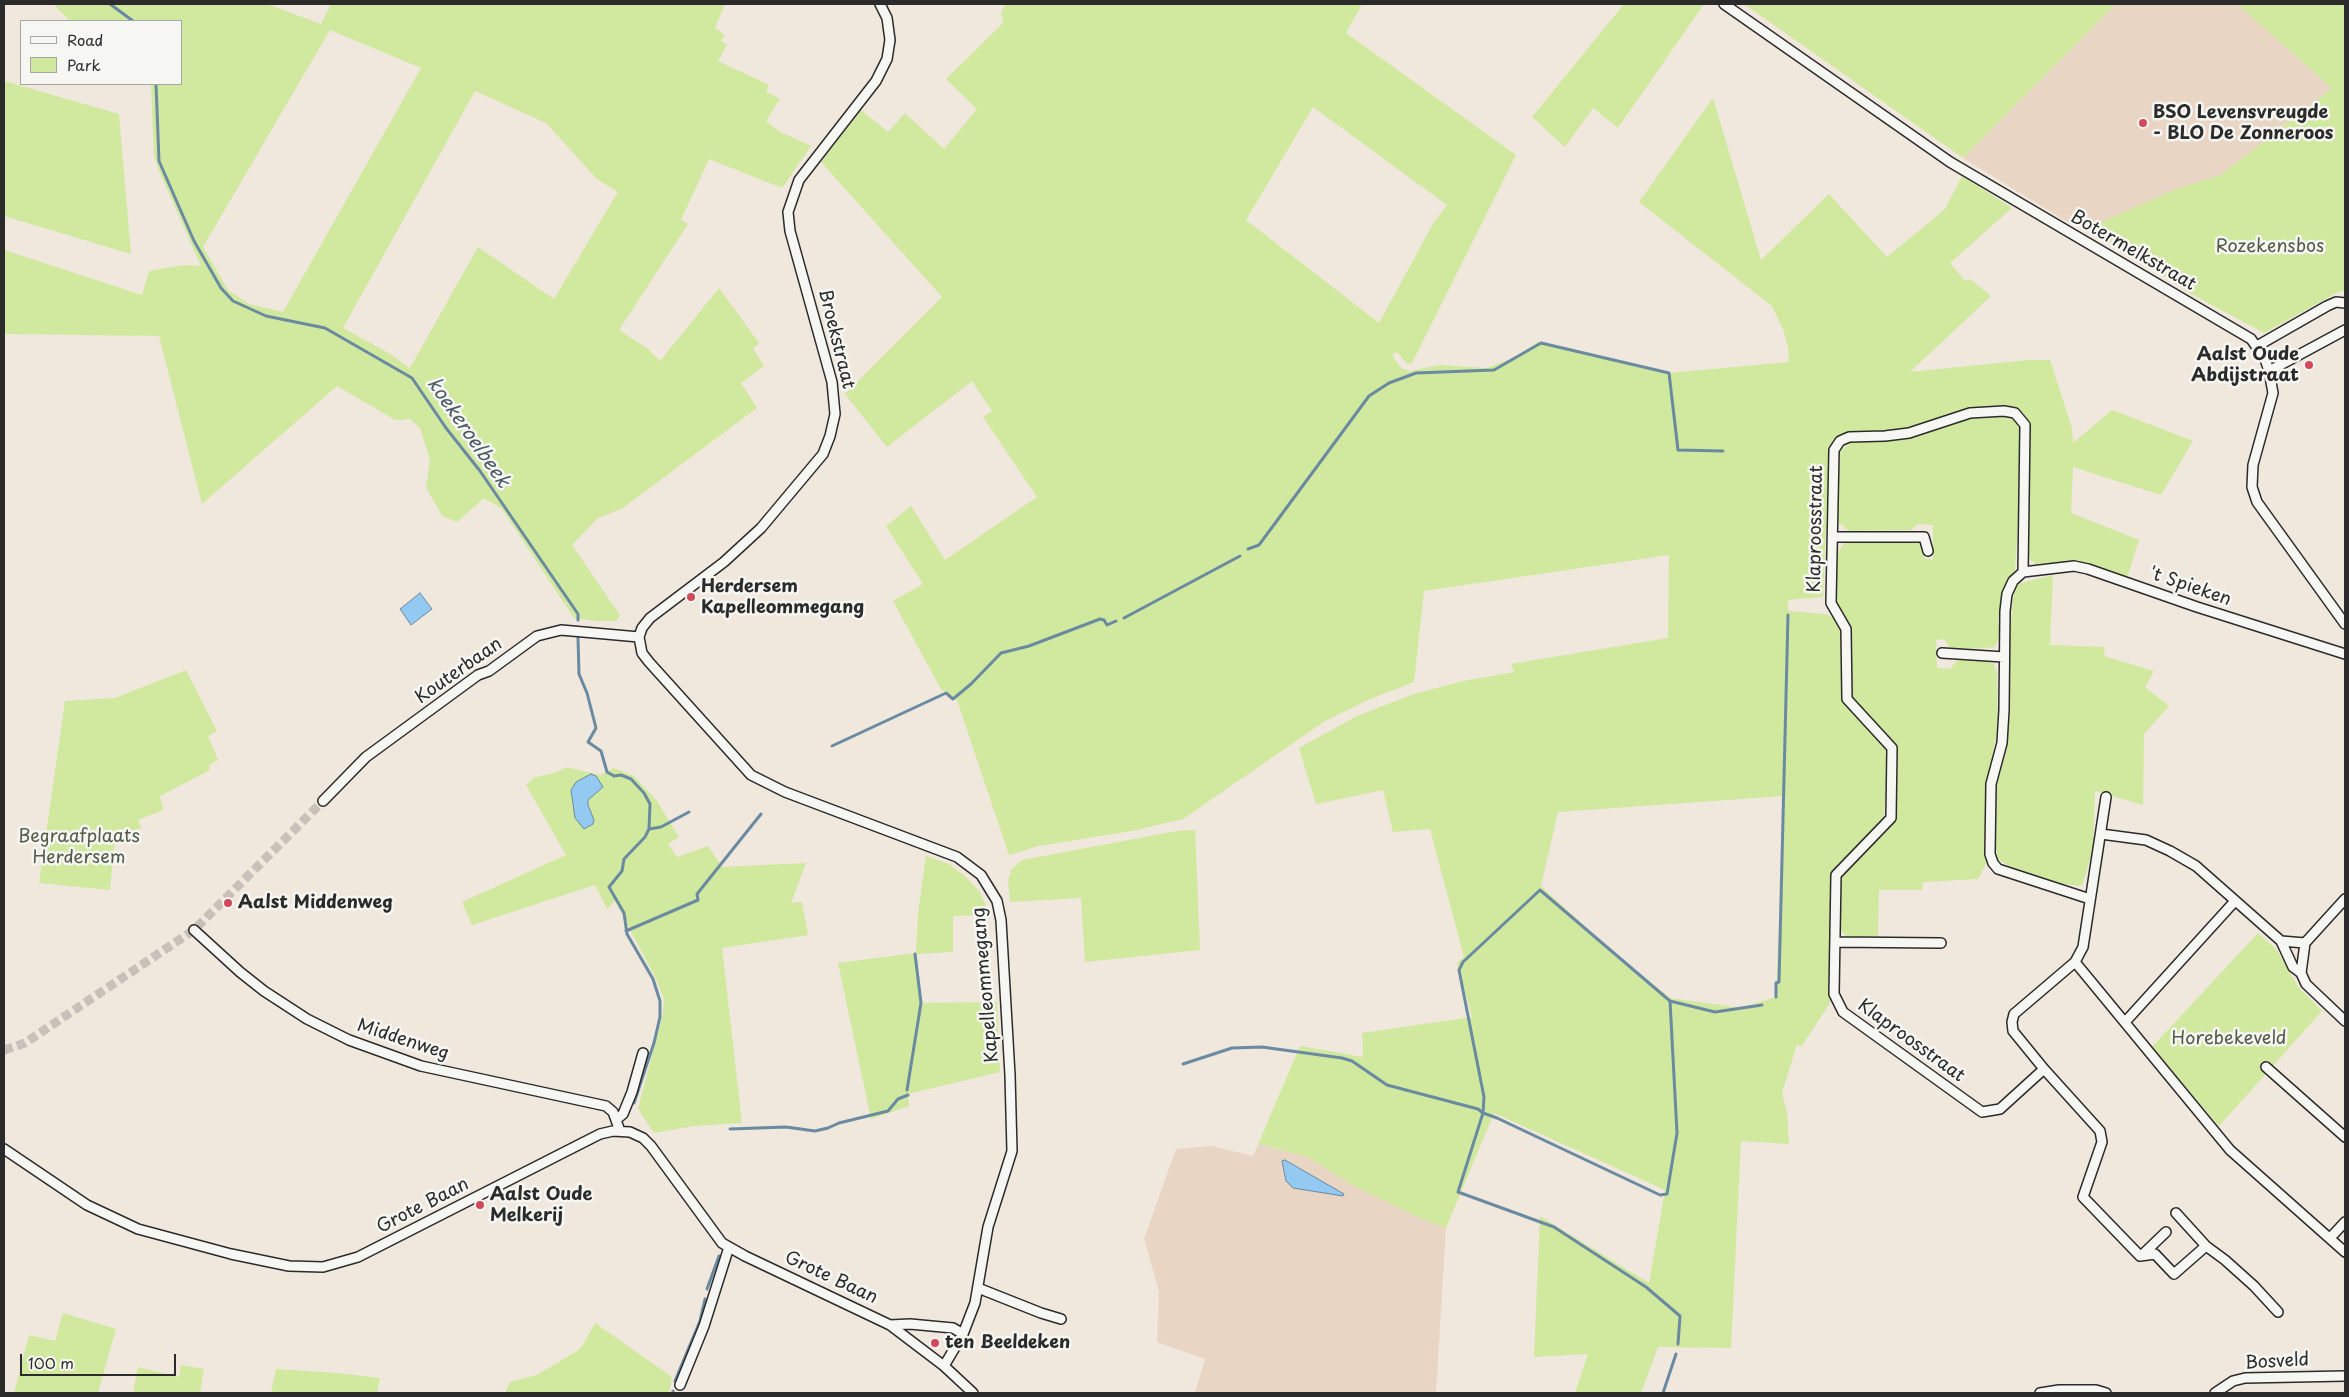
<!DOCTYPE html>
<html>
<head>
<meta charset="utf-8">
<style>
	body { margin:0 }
	#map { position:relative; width:2349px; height:1397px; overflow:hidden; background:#f0e7dd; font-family:"Playpen Sans",sans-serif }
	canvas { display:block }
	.frame { position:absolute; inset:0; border:5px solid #2b2b2b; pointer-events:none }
	.legend { position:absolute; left:20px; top:20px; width:162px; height:65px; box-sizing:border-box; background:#f6f6f2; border:1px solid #a5a5a2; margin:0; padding:6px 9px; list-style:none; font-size:15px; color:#2b2b2b }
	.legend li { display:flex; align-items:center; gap:10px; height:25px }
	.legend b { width:25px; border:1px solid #a5a5a2 }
	.scale { position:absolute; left:20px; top:1354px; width:156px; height:22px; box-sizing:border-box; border:2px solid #2b2b2b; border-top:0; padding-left:6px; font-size:15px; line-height:18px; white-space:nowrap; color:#2b2b2b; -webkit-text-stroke:4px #f6f6f2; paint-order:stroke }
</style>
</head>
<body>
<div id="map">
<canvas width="2349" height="1397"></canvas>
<div class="frame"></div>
<ul class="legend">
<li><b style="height:6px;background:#f6f6f2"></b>Road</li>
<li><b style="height:14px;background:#d1e99e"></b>Park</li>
</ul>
<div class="scale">100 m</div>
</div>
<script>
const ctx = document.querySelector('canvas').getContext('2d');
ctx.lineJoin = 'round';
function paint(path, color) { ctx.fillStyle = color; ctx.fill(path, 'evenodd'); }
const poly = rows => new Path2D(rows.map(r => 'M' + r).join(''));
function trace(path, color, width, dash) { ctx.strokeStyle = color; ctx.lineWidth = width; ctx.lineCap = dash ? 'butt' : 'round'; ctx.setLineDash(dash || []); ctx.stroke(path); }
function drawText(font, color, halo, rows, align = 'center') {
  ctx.font = font + ' "Playpen Sans",sans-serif'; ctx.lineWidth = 5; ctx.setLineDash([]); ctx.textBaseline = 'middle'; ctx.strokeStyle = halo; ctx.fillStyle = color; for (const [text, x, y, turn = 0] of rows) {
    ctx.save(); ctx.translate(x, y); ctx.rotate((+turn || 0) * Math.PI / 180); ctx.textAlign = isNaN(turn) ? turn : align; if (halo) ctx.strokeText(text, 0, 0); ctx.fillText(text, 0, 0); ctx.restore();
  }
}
const built = poly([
	[2116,4,2237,4,2332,88,2221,175,2086,229,2066,221,1963,158],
	[1259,1144,1308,1157,1354,1186,1446,1228,1436,1393,1195,1393,1205,1359,1157,1342,1159,1291,1144,1239,1176,1149,1212,1146,1253,1156]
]);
const green = poly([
	[53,4,267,4,321,24,331,4,725,4,715,28,725,35,721,41,727,45,718,61,769,85,766,92,780,99,766,121,780,132,811,146,782,188,709,159,681,220,688,224,619,330,648,349,660,361,719,288,759,343,753,349,764,366,741,383,757,408,623,508,598,518,572,545,620,615,616,621,596,621,574,618,502,509,484,498,457,522,442,516,426,487,430,460,420,428,410,419,395,420,337,386,202,504,159,336,4,334,4,250,142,295,149,271,185,265,201,266,159,171,154,156,151,84,181,84,181,21,70,21],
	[330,30,421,68,283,312,249,304,228,290,203,247],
	[475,91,546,123,597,179,618,192,554,299,478,247,410,368,387,352,343,328],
	[1005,4,1362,4,1346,33,1516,155,1412,363,1407,364,1397,352,1392,355,1401,368,1409,371,1440,365,1486,368,1513,358,1538,342,1669,373,1789,362,1788,347,1783,329,1772,306,1639,202,1713,98,1761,260,1829,194,1887,257,1945,209,1962,176,2012,208,1950,263,1965,281,1970,279,1991,296,1910,372,2027,360,2050,360,2072,428,2073,443,2112,410,2193,441,2161,495,2073,467,2071,513,2139,540,2127,578,2081,563,2066,562,2038,566,2026,555,2031,430,2023,413,2007,405,1970,408,1909,427,1883,432,1850,432,1832,441,1829,457,1823,597,1788,600,1788,611,1825,614,1836,619,1842,632,1843,700,1885,747,1887,769,1884,816,1830,874,1830,1003,1801,1047,1797,1044,1782,1093,1787,1113,1789,1144,1741,1141,1731,1348,1658,1347,1641,1393,1575,1393,1588,1354,1534,1357,1540,1216,1649,1283,1665,1190,1494,1113,1446,1228,1420,1218,1354,1186,1308,1157,1259,1144,1253,1156,1300,1046,1363,1057,1362,1033,1472,1017,1457,963,1464,957,1430,829,1393,832,1383,790,1316,804,1299,748,1357,716,1414,694,1463,681,1514,672,1511,664,1668,638,1669,555,1424,591,1414,682,1368,700,1325,721,1183,819,1132,831,1038,846,1009,855,957,700,941,689,893,601,923,584,886,526,911,506,945,560,1037,497,983,417,992,411,972,381,887,447,845,394,942,297,821,162,861,110,888,132,905,113,944,149,977,109,946,79,1003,23,1001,13],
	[1313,107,1447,205,1434,222,1379,323,1246,220],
	[1784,796,1776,997,1741,1008,1670,998,1599,940,1541,886,1558,812],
	[1624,4,1704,4,1618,128,1593,108,1565,147,1532,117],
	[1744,4,2116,4,1963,158],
	[2237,4,2345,4,2345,291,2340,291,2264,333,2186,291,2144,262,2086,229,2176,189,2221,175,2332,88],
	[4,81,119,114,131,254,4,216],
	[2002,415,2010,417,2020,427,2022,445,2015,571,2004,588,1998,620,2000,635,1995,647,1972,649,1950,648,1944,639,1936,640,1937,668,1950,669,1957,660,1984,660,1994,664,1997,674,1998,725,1987,787,1986,864,1978,879,1923,882,1922,890,1879,890,1878,937,1847,938,1840,929,1839,879,1849,865,1886,830,1894,819,1895,752,1891,740,1854,701,1850,688,1850,630,1837,606,1837,553,1845,542,1919,543,1924,558,1933,560,1933,525,1917,524,1912,530,1849,531,1837,521,1838,453,1853,441,1890,440,1973,416],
	[2053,575,2050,645,2105,647,2104,656,2154,671,2145,687,2169,706,2144,734,2143,805,2095,791,2093,849,2082,886,2063,884,2013,869,1998,859,1995,843,1996,787,2006,751,2009,643,2014,589,2021,583],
	[186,670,217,731,208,736,218,760,209,765,210,770,160,796,163,810,138,820,142,828,115,837,110,890,39,883,65,701,115,698],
	[566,767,600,775,614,768,634,776,657,801,679,837,668,844,677,857,708,846,722,867,806,863,791,903,802,902,808,935,722,948,742,1123,694,1126,654,1133,638,1109,663,1014,664,999,656,979,615,901,607,909,595,885,472,925,462,902,566,855,526,785,533,778,558,772],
	[1195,830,1200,950,1085,962,1081,898,1010,902,1008,880,1012,869,1022,860,1177,831],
	[926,856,949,864,967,878,979,891,991,915,953,916,953,952,916,954,920,1003,997,1002,1000,1072,908,1094,909,1106,871,1119,838,963,916,953,918,913],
	[2258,933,2276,949,2299,988,2322,1011,2219,1126,2152,1047],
	[63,1313,116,1329,98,1393,14,1393,29,1335,55,1341],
	[595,1323,672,1377,669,1393,505,1393,510,1382,537,1375,577,1351,583,1345],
	[181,1365,204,1369,200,1393,133,1393,138,1367,179,1377],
	[276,1369,337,1373,380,1378,377,1393,271,1393]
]);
const water = poly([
	[420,593,432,609,411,625,400,609,420,593],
	[591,774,596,776,603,787,588,800,588,805,594,820,593,824,584,829,575,818,571,790,576,782,591,774],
	[1285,1160,1344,1194,1343,1196,1293,1188,1286,1181,1282,1161,1285,1160]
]);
const stream = poly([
	[110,4,133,21],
	[156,84,159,161,194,241,221,288,233,301,266,316,325,328,412,378,446,428,480,471,578,614,578,620],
	[1248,549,1259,545,1369,396,1389,383,1416,373,1494,370,1541,343,1669,373,1678,450,1723,451],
	[1124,618,1240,556],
	[578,638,579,674,587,693,596,728,588,742,601,751,607,772,614,776,621,775,631,779,644,793,650,804,649,829,645,837,624,859,622,871,609,887,624,913,627,934,653,979,660,1001,660,1017,654,1043,634,1103],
	[832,746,946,693,953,699,971,684,1001,653,1029,646,1100,619,1104,620,1107,625,1116,621],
	[649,829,661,827,689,812],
	[626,931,698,900,697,894,761,814],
	[1776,997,1776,983,1779,982,1788,615],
	[1670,1001,1540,890,1463,962,1459,970,1484,1097,1483,1113,1458,1192,1554,1227,1646,1287,1680,1316,1678,1344],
	[1183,1064,1232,1048,1262,1047,1342,1058,1352,1061,1387,1085,1478,1109,1483,1113,1497,1118,1660,1195,1667,1194,1677,1133,1670,1001,1715,1012,1762,1005],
	[907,1090,921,1003,915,954],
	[730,1129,786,1127,815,1131,828,1128,839,1123,888,1111,898,1099,908,1095],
	[707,1289,719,1256],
	[675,1381,700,1321,705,1299],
	[673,1393,673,1391],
	[1663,1393,1676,1354]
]);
const minorTunnel = poly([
	[4,1050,25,1043,194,930,323,801]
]);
const minor = poly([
	[880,4,887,18,890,40,887,59,876,81,799,180,788,212,790,231,832,382,835,414,830,436,823,454,761,528,724,562,650,618,642,628,639,637,642,653,649,662,751,775,785,792,957,857,981,875,997,901,1001,920,1010,1075,1012,1151,988,1227,975,1303,963,1334,944,1366],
	[1724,4,1950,162,2251,339,2265,359,2269,371,2273,393,2253,465,2252,487,2257,502,2345,624],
	[2257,346,2327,306,2336,302,2345,303],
	[2269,371,2345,330],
	[1833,537,1924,537,1928,551],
	[2023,572,2074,566,2088,569,2197,607,2345,654],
	[1942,653,2004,657],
	[2106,797,2083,947,2075,962,2014,1014,2012,1022,2013,1031,2044,1069,2100,1131,2102,1142,2083,1197,2140,1256,2155,1254,2174,1274,2206,1246,2176,1213],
	[323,801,366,757,478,675,489,671,537,636,561,630,639,637],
	[2101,834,2146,840,2170,851,2196,866,2281,941,2305,943],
	[194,930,240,972,264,991,307,1019,349,1040,421,1066,606,1106,613,1112,620,1131],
	[2281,941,2293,967,2301,973],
	[1835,942,1941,943],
	[2305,943,2301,973,2306,984,2345,1021],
	[2305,943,2345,899],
	[2075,962,2230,1150,2345,1252],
	[2126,1021,2235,901],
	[2266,1067,2345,1137],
	[2044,1069,2000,1109,1982,1112,1843,1012,1834,994,1836,875,1891,818,1892,748,1847,699,1846,629,1831,603,1834,450,1840,441,1849,437,1885,436,1909,433,1970,413,2004,411,2015,413,2025,425,2023,572,2013,581,2007,594,2005,611,2004,710,2002,743,1991,784,1990,854,1993,863,1998,869,2090,899],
	[617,1119,623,1114,632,1092,643,1053],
	[4,1149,87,1205,138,1229,231,1254,289,1266,323,1267,358,1257,600,1134,613,1131,630,1132,643,1138,651,1146,722,1243,745,1256,890,1325,944,1366,973,1393],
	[2330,1238,2345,1222],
	[2206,1246,2225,1260,2254,1286,2278,1312],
	[2141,1256,2166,1232],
	[978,1288,1041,1313,1061,1319],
	[890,1325,910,1324,953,1328,963,1334],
	[680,1385,704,1326,729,1247],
	[2040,1393,2059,1390,2096,1390,2106,1393],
	[2215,1393,2233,1381,2245,1378,2345,1376]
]);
const markers = [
	[2143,123,5,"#d1495b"],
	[2309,365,5,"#d1495b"],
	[691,597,5,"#d1495b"],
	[228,903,5,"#d1495b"],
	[480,1205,5,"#d1495b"],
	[935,1343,5,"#d1495b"]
];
const poiNames = [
	["BSO Levensvreugde",2153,113],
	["- BLO De Zonneroos",2153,134],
	["Aalst Oude",2299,355,"right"],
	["Abdijstraat",2299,376,"right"],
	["Herdersem",701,587],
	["Kapelleommegang",701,608],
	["Aalst Middenweg",238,903],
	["Aalst Oude",490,1195],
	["Melkerij",490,1216],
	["ten Beeldeken",945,1343]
];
const parkNames = [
	["Rozekensbos",2270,247],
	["Begraafplaats",79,837],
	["Herdersem",79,858],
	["Horebekeveld",2229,1039]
];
const streetNames = [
	["Botermelkstraat",2133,251,30],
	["Broekstraat",836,339,76],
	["Klaproosstraat",1816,529,-89],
	["'t Spieken",2190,587,19],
	["Kouterbaan",459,671,-35],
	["Kapelleommegang",986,985,-95],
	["Middenweg",403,1040,18],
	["Klaproosstraat",1911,1041,36],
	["Grote Baan",423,1206,-27],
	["Grote Baan",831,1278,25],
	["Bosveld",2277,1362,-3]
];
const waterNames = [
	["koekeroelbeek",468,433,55]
];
paint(built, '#e9d5c4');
paint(green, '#d1e99e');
paint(water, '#94c9f2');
trace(water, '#6a8aa2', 1);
trace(stream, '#6a8aa2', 3);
trace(minorTunnel, '#c9c1b9', 9, [9, 4.5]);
trace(minor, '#2b2b2b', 12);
trace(minor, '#f6f6f2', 9);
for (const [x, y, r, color] of markers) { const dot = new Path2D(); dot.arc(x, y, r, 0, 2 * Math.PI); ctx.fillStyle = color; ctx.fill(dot); trace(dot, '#f6f6f2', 2); }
drawText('bold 18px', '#2b2b2b', '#f6f6f2', poiNames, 'left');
drawText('18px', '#545a48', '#f6f6f2', parkNames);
drawText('18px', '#2b2b2b', '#f6f6f2', streetNames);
drawText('italic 19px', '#4a5a67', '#f6f6f2', waterNames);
</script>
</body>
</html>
